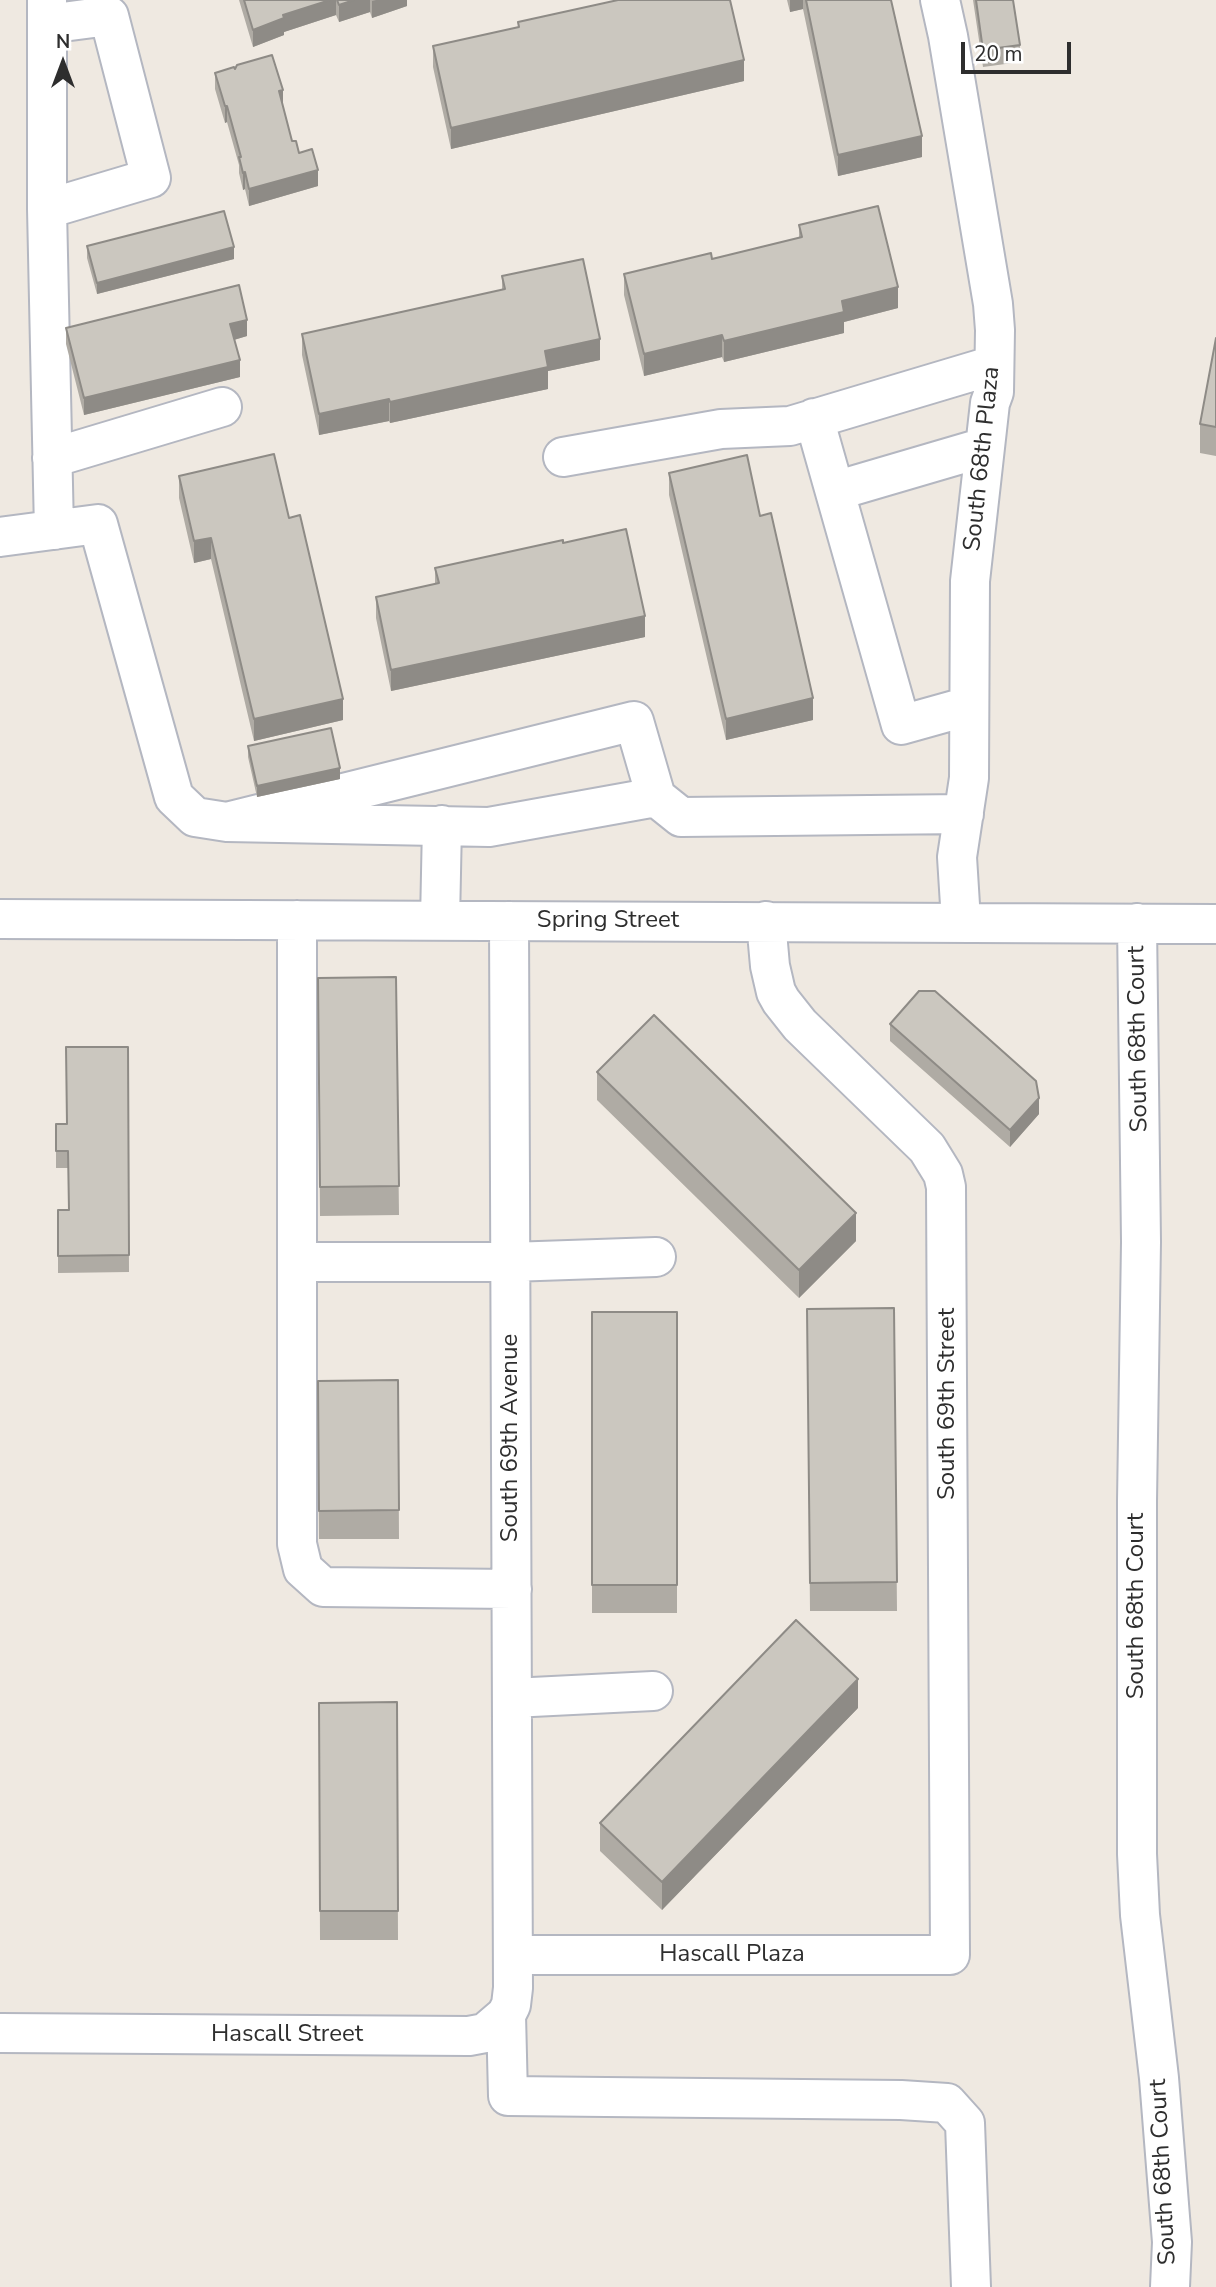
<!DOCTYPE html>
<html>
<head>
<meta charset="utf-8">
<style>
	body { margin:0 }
	#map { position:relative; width:1216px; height:2287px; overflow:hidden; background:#efe9e1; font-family:"Nunito Sans",sans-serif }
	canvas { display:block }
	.north { position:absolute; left:28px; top:28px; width:70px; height:70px; -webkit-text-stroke:5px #fff; paint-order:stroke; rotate:0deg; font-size:19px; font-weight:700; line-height:28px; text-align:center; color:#2e2e2e }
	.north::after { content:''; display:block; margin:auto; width:24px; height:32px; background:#2e2e2e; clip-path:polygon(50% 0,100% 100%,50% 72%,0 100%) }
	.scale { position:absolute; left:961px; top:42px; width:110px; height:32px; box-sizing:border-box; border:4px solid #2e2e2e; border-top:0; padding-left:9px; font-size:21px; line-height:24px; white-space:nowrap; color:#2e2e2e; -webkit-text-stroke:5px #fff; paint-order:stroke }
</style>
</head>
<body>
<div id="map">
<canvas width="1216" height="2287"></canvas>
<div class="north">N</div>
<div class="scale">20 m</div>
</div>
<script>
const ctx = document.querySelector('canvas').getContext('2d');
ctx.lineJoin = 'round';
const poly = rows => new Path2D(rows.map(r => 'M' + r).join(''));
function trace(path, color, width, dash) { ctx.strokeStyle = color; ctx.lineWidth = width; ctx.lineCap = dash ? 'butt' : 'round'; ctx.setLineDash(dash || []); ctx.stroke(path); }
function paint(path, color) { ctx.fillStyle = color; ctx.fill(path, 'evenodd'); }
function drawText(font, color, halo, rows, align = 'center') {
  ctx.font = font + ' "Nunito Sans",sans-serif'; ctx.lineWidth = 5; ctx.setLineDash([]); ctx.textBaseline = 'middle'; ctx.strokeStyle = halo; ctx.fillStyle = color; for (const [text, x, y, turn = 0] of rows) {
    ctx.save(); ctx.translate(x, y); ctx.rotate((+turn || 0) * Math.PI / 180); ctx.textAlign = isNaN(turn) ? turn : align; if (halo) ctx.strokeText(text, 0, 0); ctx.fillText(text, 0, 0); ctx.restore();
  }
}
const minor = poly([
	[47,0,47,209,54,530],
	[940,0,948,36,993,304,995,330,994,392,990,403,970,581,969,778,957,857,961,921],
	[47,209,151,178,109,16,47,24],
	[814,418,901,725,969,706],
	[563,457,721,429,790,426,994,365],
	[52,458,222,407],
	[835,491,985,447],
	[0,537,98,524,174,797,195,817,227,822,489,827,656,797,634,721,227,822],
	[656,797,681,817,964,814],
	[0,919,1216,924],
	[297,920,297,1544,303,1569,323,1587,512,1589],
	[440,921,442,825],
	[1137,923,1141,1242,1137,1501,1137,1854,1140,1915,1159,2078,1172,2242,1170,2287],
	[297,1262,510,1262,656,1257],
	[512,1698,653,1691],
	[513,1955,950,1955,946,1187,943,1174,927,1148,800,1025,781,1001,776,992,770,966,766,921],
	[506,2015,508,2096,901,2100,947,2103,965,2123,971,2287],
	[0,2033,469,2036,485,2033,506,2015,511,2005,513,1988,509,921]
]);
const wall = poly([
	[239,0,407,0,407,6,372,18,370,12,339,22,336,15,284,32,284,35,253,47],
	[787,0,891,0,922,157,838,176,803,9,790,12],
	[973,0,1013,0,1020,45,1020,62,983,67],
	[518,22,744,81,451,149,433,67,433,46,518,27],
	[235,69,283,106,292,141,318,186,249,206,245,189,243,190,239,173,239,165,227,122,225,123,215,89,215,73],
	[799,225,898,308,844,322,844,333,724,362,722,357,644,376,624,295,624,274,712,259,799,238],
	[87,246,234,259,97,294,87,258],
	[502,276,600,360,548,371,548,389,390,423,389,421,319,435,302,355,302,334,502,290],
	[66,328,247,336,234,340,240,377,84,415,66,344],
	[1216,338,1216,456,1200,453,1200,424],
	[669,473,760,516,813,720,726,740,669,495],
	[179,476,289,518,343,720,254,741,211,559,194,563,179,498],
	[563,543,645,637,391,691,376,618,376,597,435,584,435,568],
	[248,746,340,779,257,797,248,757],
	[396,977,399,1215,320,1216,318,978],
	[890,1024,1039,1114,1010,1147,890,1041],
	[128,1047,129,1272,58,1273,58,1210,69,1210,68,1168,56,1168,56,1124,67,1124],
	[597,1072,856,1241,799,1298,597,1100],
	[894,1308,897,1611,810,1611,807,1309],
	[592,1312,677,1312,677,1613,592,1613],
	[398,1380,399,1539,319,1539,318,1381],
	[397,1702,398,1940,320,1940,319,1703],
	[858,1708,662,1910,600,1851,600,1823]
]);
const shadedWall = poly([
	[330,0,336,0,336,15,284,32,284,35,253,47,253,30,283,15],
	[354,0,370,0,370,12,339,22,339,5],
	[376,0,407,0,407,6,372,18,372,1],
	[790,0,803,0,803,9,790,12],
	[744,60,744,81,451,149,451,128],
	[283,90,283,106,279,91],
	[225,106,227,106,227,122,225,123],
	[922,136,922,157,838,176,838,155],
	[318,170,318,186,249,206,249,189],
	[245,172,245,189,243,190,243,173],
	[234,247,234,259,97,294,97,283],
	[898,287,898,308,844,322,844,333,724,362,724,341,842,301],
	[247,320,247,336,230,341,230,324],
	[722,335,722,357,644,376,644,354],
	[600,339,600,360,548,371,548,389,390,423,390,402,545,351],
	[240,360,240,377,84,415,84,398],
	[389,399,389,421,319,435,319,414],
	[211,538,211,559,194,563,194,541],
	[645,616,645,637,391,691,391,670],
	[813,698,813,720,726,740,726,719],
	[343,699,343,720,254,741,254,719],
	[340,768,340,779,257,797,257,786],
	[1039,1098,1039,1114,1010,1147,1010,1130],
	[856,1213,856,1241,799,1298,799,1270],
	[858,1679,858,1708,662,1910,662,1882]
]);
const building = poly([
	[244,0,330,0,283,15,284,18,253,30,244,0],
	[337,0,354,0,339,5,337,0],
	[618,0,730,0,744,60,451,128,433,46,519,27,518,22,618,0],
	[806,0,891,0,922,136,838,155,806,0],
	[976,0,1013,0,1020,45,983,50,976,0],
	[272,55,283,90,279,91,292,141,296,141,299,153,312,149,318,170,249,189,245,172,243,173,239,157,241,157,227,106,225,106,215,73,234,67,235,69,237,65,272,55],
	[878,206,898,287,842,301,844,312,724,341,722,335,644,354,624,274,711,253,712,259,802,237,799,225,878,206],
	[224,211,234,247,97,283,87,246,224,211],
	[583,259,600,339,545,351,548,367,390,402,389,399,319,414,302,334,505,289,502,276,583,259],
	[239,285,247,320,230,324,240,360,84,398,66,328,239,285],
	[1216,338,1216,427,1200,424,1216,338],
	[274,454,289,518,300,515,343,699,254,719,211,538,194,541,179,476,274,454],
	[747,455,760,516,771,513,813,698,726,719,669,473,747,455],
	[626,529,645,616,391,670,376,597,439,583,435,568,563,540,563,543,626,529],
	[331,728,340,768,257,786,248,746,331,728],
	[396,977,399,1186,320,1187,318,978,396,977],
	[919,991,935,991,1036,1081,1039,1098,1010,1130,890,1024,919,991],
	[654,1015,856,1213,799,1270,597,1072,654,1015],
	[66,1047,128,1047,129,1255,58,1256,58,1210,69,1210,68,1151,56,1151,56,1124,67,1124,66,1047],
	[894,1308,897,1582,810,1583,807,1309,894,1308],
	[592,1312,677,1312,677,1585,592,1585,592,1312],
	[398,1380,399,1510,319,1511,318,1381,398,1380],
	[796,1620,858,1679,662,1882,600,1823,796,1620],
	[397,1702,398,1911,320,1911,319,1703,397,1702]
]);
const streetNames = [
	["South 68th Plaza",983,459,-84],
	["Spring Street",608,921],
	["South 68th Court",1139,1039,-91],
	["South 69th Street",948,1404,-90],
	["South 69th Avenue",511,1438,-90],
	["South 68th Court",1137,1606,-90],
	["Hascall Plaza",732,1955],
	["Hascall Street",287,2035],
	["South 68th Court",1164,2172,-93]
];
trace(minor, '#b4b7c1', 42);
trace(minor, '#fff', 38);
paint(wall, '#afaba4');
paint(shadedWall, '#8e8b86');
paint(building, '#cbc7bf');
trace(building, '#8e8b86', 2);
drawText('24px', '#2e2e2e', '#fff', streetNames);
</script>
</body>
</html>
